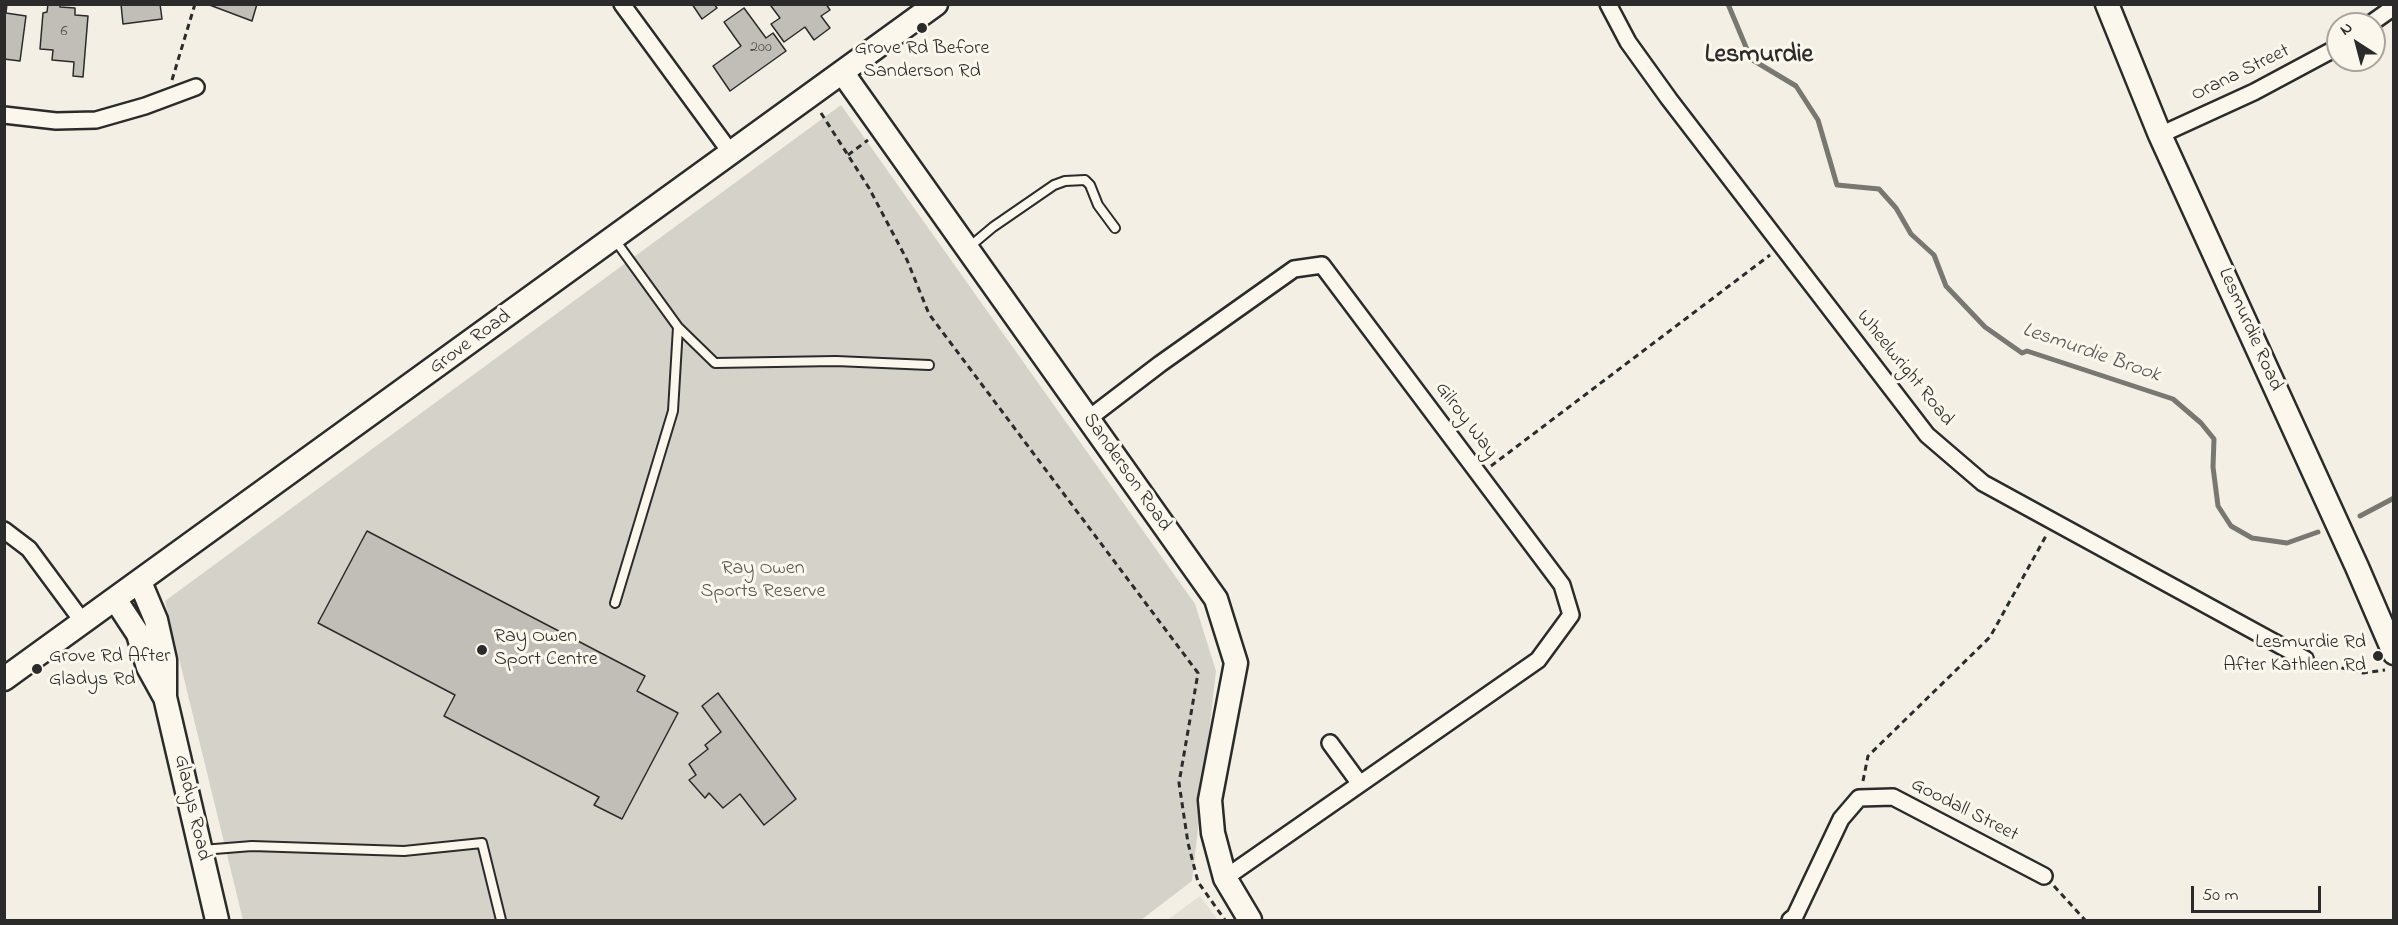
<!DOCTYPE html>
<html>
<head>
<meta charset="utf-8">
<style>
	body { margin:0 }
	#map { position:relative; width:2398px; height:925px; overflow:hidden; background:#f3efe4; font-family:"Indie Flower",sans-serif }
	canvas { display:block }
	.frame { position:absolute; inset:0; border:6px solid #2b2b2b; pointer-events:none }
	.north { position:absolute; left:2326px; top:12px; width:60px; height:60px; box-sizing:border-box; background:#fbf7ec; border:2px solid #a8a59f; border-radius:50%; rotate:324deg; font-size:16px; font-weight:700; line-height:24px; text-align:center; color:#2b2b2b }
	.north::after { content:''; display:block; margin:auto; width:21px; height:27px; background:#2b2b2b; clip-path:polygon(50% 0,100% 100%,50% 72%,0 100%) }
	.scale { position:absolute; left:2191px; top:886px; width:130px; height:27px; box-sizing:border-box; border:3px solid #2b2b2b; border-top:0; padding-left:8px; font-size:18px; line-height:21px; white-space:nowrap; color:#2b2b2b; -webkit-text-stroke:4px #fbf7ec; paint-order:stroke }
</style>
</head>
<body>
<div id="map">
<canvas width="2398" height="925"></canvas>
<div class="frame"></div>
<div class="north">N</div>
<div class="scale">50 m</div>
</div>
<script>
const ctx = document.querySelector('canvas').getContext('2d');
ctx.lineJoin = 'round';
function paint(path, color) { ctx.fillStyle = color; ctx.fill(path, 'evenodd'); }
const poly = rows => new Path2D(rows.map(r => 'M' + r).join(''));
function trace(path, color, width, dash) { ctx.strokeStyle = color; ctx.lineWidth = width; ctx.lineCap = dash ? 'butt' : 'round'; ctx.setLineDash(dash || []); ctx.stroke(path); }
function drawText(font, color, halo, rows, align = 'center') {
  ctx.font = font + ' "Indie Flower",sans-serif'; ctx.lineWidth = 6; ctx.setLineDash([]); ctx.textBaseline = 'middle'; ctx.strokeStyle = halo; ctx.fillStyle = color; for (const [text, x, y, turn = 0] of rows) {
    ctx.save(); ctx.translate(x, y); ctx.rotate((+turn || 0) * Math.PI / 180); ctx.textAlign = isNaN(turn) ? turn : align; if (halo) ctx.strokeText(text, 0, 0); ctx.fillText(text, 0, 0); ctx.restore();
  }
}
const built = poly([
	[1200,896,1218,920,1167,920]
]);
const green = poly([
	[841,105,1195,604,1216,671,1192,881,1141,920,243,920,165,601]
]);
const stream = poly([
	[1728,4,1751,59,1796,86,1818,120,1837,185,1879,189,1896,208,1911,234,1934,255,1946,286,1985,327,2022,353,2027,351,2173,399,2201,423,2214,439,2213,467,2218,506,2231,526,2252,538,2287,543,2318,532],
	[2360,516,2394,498]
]);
const building = poly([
	[4,4,7,4,6,13,26,16,20,61,4,59,4,4],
	[48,4,60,4,60,7,75,8,75,15,88,16,83,77,73,76,74,62,52,60,53,50,40,49,43,13,47,12,48,4],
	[121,4,160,4,162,19,123,24,121,4],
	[207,4,257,4,252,21,207,4],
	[692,4,714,4,717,8,702,19,692,4],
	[773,4,826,4,830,10,821,16,830,28,814,40,805,27,784,42,771,24,780,18,771,6,773,4],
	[744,8,766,38,773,33,786,51,730,91,713,66,741,46,724,22,744,8],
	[367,531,645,676,637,691,678,713,622,819,594,805,599,797,444,716,455,695,318,623,367,531],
	[718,693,796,799,764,825,740,794,723,808,709,793,705,798,689,780,696,775,689,764,708,749,705,745,721,732,702,706,718,693]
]);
const path = poly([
	[172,80,195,4],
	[821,113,869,188,907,260,929,314,1198,673,1179,783,1188,843,1198,882,1225,920],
	[848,155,868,140],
	[1491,466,1770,255],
	[2321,663,2363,673,2385,670],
	[1863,781,1868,756,1990,637,2047,534],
	[2054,886,2085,920]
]);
const lane = poly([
	[615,240,678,327,673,411,615,603],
	[968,248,993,227,1054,185,1065,181,1085,180,1090,185,1098,205,1115,228],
	[678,327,715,363,836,361,929,365],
	[202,850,252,846,404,851,482,843,501,920]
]);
const street = poly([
	[622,4,731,153],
	[1608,4,1628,42,1669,99,1927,435,1983,483,2305,659],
	[2370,24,2394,7],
	[4,115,56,121,96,120,145,106,196,87],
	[2160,135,2254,92,2338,47],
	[1088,419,1160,364,1294,269,1322,265,1562,585,1571,615,1538,660,1225,878],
	[4,530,29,549,83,622],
	[1330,743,1360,784],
	[1790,920,1795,916,1841,819,1859,798,1893,797,2044,876]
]);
const secondary = poly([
	[2107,4,2160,135,2357,567,2394,653],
	[842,72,1216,599,1236,663,1210,800,1213,833,1225,878,1250,920],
	[140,582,156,620,165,660,165,697,217,920],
	[115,599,138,634,148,667,164,696],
	[4,679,936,4]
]);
const markers = [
	[922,28,6,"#2b2b2b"],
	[482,650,6,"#2b2b2b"],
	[2378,656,6,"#2b2b2b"],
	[37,669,6,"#2b2b2b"]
];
const numberNames = [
	["6",64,32],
	["200",761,48]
];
const poiNames = [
	["Grove Rd Before",922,50,"center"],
	["Sanderson Rd",922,73,"center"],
	["Ray Owen",494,638],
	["Sport Centre",494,661],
	["Lesmurdie Rd",2366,644,"right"],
	["After Kathleen Rd",2366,667,"right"],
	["Grove Rd After",49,658],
	["Gladys Rd",49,681]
];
const streetNames = [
	["Orana Street",2241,74,-26],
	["Lesmurdie Road",2249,330,66],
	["Grove Road",471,343,-36],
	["Wheelwright Road",1904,369,51],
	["Gilroy Way",1465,421,53],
	["Sanderson Road",1126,473,55],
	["Gladys Road",191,808,77],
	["Goodall Street",1964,811,27]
];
const parkNames = [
	["Ray Owen",763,570],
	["Sports Reserve",763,593]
];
const waterNames = [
	["Lesmurdie Brook",2091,354,19]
];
const districtNames = [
	["Lesmurdie",1759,57]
];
paint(built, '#e4e0d6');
paint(green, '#d5d2c9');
trace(stream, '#787772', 5);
paint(building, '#c0beb6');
trace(building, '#2b2b2b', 1.5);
trace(lane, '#2b2b2b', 12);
trace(street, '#2b2b2b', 20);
trace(secondary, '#2b2b2b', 27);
trace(path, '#2b2b2b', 3, [6, 4.5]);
trace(lane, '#fbf7ec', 8);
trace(street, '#fbf7ec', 15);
trace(secondary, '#fbf7ec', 22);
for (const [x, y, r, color] of markers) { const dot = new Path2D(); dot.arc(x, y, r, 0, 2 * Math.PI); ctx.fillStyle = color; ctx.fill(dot); trace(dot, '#fbf7ec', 2); }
drawText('16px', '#50504e', null, numberNames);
drawText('20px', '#2b2b2b', '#fbf7ec', poiNames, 'left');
drawText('20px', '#2b2b2b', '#fbf7ec', streetNames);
drawText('20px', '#565552', '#fbf7ec', parkNames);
drawText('italic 21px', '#585755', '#fbf7ec', waterNames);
drawText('bold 26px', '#2b2b2b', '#fbf7ec', districtNames);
</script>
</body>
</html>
